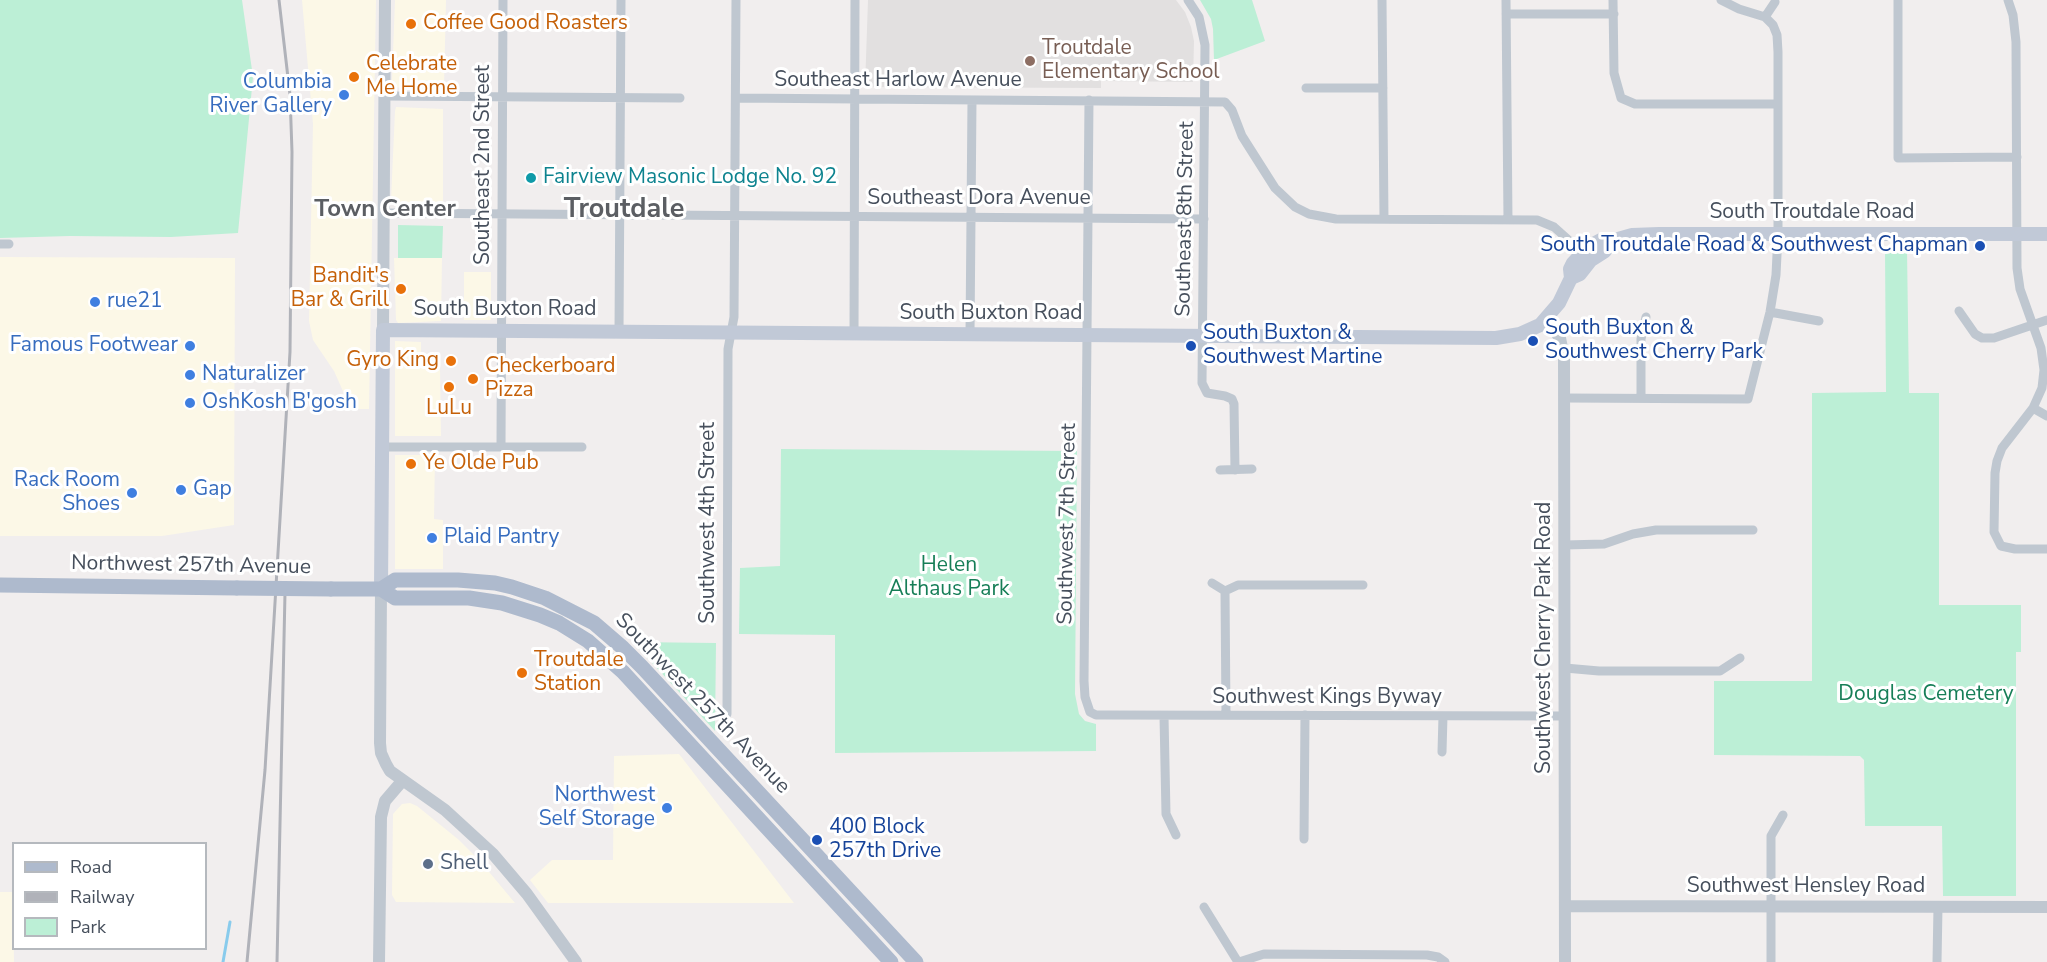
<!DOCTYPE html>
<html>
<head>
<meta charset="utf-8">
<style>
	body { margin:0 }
	#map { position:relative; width:2047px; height:962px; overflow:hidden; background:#f1eeee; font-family:"Nunito Sans",sans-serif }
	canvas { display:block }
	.legend { position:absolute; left:12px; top:842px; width:195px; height:108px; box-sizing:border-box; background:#fff; border:2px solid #b5b9be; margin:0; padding:8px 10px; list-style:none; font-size:18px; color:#464f5c }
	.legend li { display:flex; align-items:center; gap:12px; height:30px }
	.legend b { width:30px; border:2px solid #b5b9be }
</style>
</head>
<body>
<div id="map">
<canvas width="2047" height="962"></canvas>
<ul class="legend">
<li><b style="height:8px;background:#aebacd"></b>Road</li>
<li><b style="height:8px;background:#b0b2b9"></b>Railway</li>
<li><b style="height:16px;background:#bcefd6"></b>Park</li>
</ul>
</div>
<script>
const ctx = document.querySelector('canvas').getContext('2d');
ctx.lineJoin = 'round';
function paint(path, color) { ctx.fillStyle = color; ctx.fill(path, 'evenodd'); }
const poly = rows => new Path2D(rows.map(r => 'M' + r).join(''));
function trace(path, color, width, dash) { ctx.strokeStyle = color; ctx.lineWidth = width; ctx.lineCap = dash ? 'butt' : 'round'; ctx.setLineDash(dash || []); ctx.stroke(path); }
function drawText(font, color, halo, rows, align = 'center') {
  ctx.font = font + ' "Nunito Sans",sans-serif'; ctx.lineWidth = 6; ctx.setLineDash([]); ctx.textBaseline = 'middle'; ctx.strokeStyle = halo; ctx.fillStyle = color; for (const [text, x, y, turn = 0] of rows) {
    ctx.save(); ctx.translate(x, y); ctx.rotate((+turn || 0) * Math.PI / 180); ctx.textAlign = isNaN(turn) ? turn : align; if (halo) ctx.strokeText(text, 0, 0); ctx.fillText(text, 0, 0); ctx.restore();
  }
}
const commercial = poly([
	[302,0,376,0,369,409,351,409,334,371,313,340,309,321,313,124],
	[395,0,446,0,444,87,402,88,396,87,394,84,392,80],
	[396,107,443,109,443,205,399,205,391,200,395,111],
	[0,257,235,258,234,525,162,536,0,536],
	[394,258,442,258,441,321,398,323,396,320],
	[464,272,491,272,491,320,464,320],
	[395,341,421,342,421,367,429,367,429,369,440,368,441,436,395,436],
	[395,455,435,455,434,519,443,520,443,569,395,569],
	[679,754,794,903,548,903,530,880,552,860,613,860,614,756],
	[410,803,417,806,459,840,480,861,515,903,396,902,392,895,393,814,402,804],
	[0,892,13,892,14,962,0,962]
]);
const education = poly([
	[868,0,1176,0,1185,12,1191,27,1194,41,1193,82,1101,81,1101,88,865,87]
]);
const green = poly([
	[0,0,242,0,253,77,238,233,171,237,70,236,0,238],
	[1200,0,1252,0,1265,41,1214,60,1213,29,1211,19],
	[398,225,443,226,442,258,398,258],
	[1907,249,1909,393,1939,393,1939,605,2021,605,2021,652,2016,652,2016,896,1943,896,1942,826,1865,826,1864,760,1860,756,1714,755,1714,681,1812,681,1812,393,1886,392,1885,250],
	[781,449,1077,451,1075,694,1079,714,1085,721,1096,724,1096,751,835,753,835,635,739,634,740,568,780,566],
	[633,642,716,643,715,731,644,654]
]);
const stream = poly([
	[223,962,230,922]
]);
const minor = poly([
	[1188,0,1199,17,1205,45,1202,383,1207,393,1225,396,1232,399,1234,404,1235,470],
	[1382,0,1384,219],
	[1506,0,1508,220],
	[1613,0,1614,73,1621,98],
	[1898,0,1898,158,2017,157],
	[2008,0,2013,15,2016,42,2017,268,2020,289,2041,348,2044,370,2042,388,2033,408,2002,448,1997,461,1995,473,1994,532,2001,546,2015,549,2047,549],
	[1506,14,1614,14],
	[1765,17,1775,2],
	[1306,88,1383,88],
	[384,96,680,98],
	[736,98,1225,102,1232,110,1242,136,1275,188,1295,207,1309,214,1336,219,1537,220,1554,227,1582,252],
	[1621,98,1635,104,1777,104],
	[1089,100,1084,681,1085,697,1090,712,1096,715,1105,715,1565,716],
	[383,213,1204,219],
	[0,244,9,244],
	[1959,311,1975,334,1982,338,1994,338,2047,320],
	[1770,312,1819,321],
	[619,332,621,0],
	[854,334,855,0],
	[970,334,972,100],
	[1565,398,1748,399,1770,312,1776,275,1778,234,1778,52,1777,35,1773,25,1765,17,1739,9,1721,0],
	[1641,398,1641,339,1646,317],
	[2033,408,2047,416],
	[382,447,582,447],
	[501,447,503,0],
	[1220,470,1252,469],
	[1565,545,1604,544,1633,534,1656,530,1753,530],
	[1212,583,1225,591],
	[1225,591,1238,585,1363,585],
	[1225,591,1226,715],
	[1565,668,1599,671,1720,671,1740,658],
	[727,714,728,349,734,317,736,0],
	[1164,716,1166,814,1176,835],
	[1442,752,1443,716],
	[1304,839,1305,715],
	[1204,907,1238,962],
	[1239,962,1264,954,1427,955,1438,957,1445,962],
	[1771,962,1771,836,1783,815],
	[1937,962,1938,907]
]);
const tertiary = poly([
	[1546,319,1560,338,1564,358,1565,962],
	[383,330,385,0],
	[381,589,380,743,381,753,386,764,390,771,445,810,493,854,527,894,576,962],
	[1565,906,2047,907],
	[379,962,381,817,385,801,403,780]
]);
const secondary = poly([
	[1571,278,1580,274,1591,260,1605,251,1611,241],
	[381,589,383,330,1496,338,1520,334,1540,325,1559,303,1571,278,1570,269,1573,263,1588,247,1601,240,1611,241,1632,235,1659,234,2047,234]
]);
const primary = poly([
	[0,585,237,588],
	[331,589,381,589],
	[381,589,395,580,458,580,495,583,512,587,545,598,594,623,623,648,642,667,916,962],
	[381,589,395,598,469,598,502,603,540,615,559,623,588,641,623,672,891,962]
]);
const rail = poly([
	[247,962,265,770,290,352,292,152,290,95,279,0],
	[277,962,285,593]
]);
const primaryBridge = poly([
	[237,588,331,589]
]);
const markers = [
	[411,24,6,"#e8710a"],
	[1030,61,6,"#8d6e63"],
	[354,77,6,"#e8710a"],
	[344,95,6,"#3f7fe0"],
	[531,178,6,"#0f9aa8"],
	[1980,246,6,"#1a4fb4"],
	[401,289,6,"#e8710a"],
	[95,302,6,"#3f7fe0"],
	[1533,341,6,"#1a4fb4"],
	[190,346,6,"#3f7fe0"],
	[1191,346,6,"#1a4fb4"],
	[451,361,6,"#e8710a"],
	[190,375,6,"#3f7fe0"],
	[473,379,6,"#e8710a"],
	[449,387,6,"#e8710a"],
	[190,403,6,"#3f7fe0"],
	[411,464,6,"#e8710a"],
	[181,490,6,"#3f7fe0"],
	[132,493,6,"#3f7fe0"],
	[432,538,6,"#3f7fe0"],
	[522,673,6,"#e8710a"],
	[667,808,6,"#3f7fe0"],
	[817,840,6,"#1a4fb4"],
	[428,864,6,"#5c6f8a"]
];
const foodNames = [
	["Coffee Good Roasters",423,24],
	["Celebrate",366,65],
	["Me Home",366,89],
	["Bandit's",389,277,"right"],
	["Bar & Grill",389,301,"right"],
	["Gyro King",439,361,"right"],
	["Checkerboard",485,367],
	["Pizza",485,391],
	["LuLu",449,409,"center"],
	["Ye Olde Pub",423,464],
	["Troutdale",534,661],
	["Station",534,685]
];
const educationNames = [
	["Troutdale",1042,49],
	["Elementary School",1042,73]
];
const streetNames = [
	["Southeast Harlow Avenue",898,81],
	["Southeast 2nd Street",484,165,-90],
	["Southeast Dora Avenue",979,199],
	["South Troutdale Road",1812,213],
	["Southeast 8th Street",1186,219,-89],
	["South Buxton Road",505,310],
	["South Buxton Road",991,314],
	["Southwest 4th Street",709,523,-90],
	["Southwest 7th Street",1068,524,-89],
	["Northwest 257th Avenue",191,566,1],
	["Southwest Cherry Park Road",1545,638,-90],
	["Southwest Kings Byway",1327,698],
	["Southwest 257th Avenue",702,704,46],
	["Southwest Hensley Road",1806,887]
];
const shopNames = [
	["Columbia",332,83,"right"],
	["River Gallery",332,107,"right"],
	["rue21",107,302],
	["Famous Footwear",178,346,"right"],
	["Naturalizer",202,375],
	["OshKosh B'gosh",202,403],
	["Rack Room",120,481,"right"],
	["Shoes",120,505,"right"],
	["Gap",193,490],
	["Plaid Pantry",444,538],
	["Northwest",655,796,"right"],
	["Self Storage",655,820,"right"]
];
const cultureNames = [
	["Fairview Masonic Lodge No. 92",543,178]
];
const transitNames = [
	["South Troutdale Road & Southwest Chapman",1968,246,"right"],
	["South Buxton &",1545,329],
	["Southwest Cherry Park",1545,353],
	["South Buxton &",1203,334],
	["Southwest Martine",1203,358],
	["400 Block",829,828],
	["257th Drive",829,852]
];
const parkNames = [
	["Helen",949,566],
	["Althaus Park",949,590],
	["Douglas Cemetery",1926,695]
];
const serviceNames = [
	["Shell",440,864]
];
const quarterNames = [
	["Town Center",385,210]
];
const districtNames = [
	["Troutdale",624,210]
];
paint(commercial, '#fcf8e7');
paint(education, '#e2e0e0');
paint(green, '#bcefd6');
trace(stream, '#89cbec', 3);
trace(minor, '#bfc7d0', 9);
trace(tertiary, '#bfc7d0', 12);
trace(secondary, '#c1c9d7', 14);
trace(primary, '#aebacd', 15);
trace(rail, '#b0b2b9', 3);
trace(primaryBridge, '#aebacd', 15);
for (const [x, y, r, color] of markers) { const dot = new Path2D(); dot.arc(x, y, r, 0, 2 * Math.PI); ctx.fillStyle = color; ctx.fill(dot); trace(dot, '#fff', 2); }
drawText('21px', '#c56008', '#fff', foodNames, 'left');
drawText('21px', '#785e54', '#fff', educationNames, 'left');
drawText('21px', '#464f5c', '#fff', streetNames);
drawText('21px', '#366cbe', '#fff', shopNames, 'left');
drawText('21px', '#0d838f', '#fff', cultureNames, 'left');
drawText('21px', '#164399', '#fff', transitNames, 'left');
drawText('21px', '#167e57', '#fff', parkNames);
drawText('21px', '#4e5e75', '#fff', serviceNames, 'left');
drawText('bold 24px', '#5b5e63', '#fff', quarterNames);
drawText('bold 27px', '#5b5e63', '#fff', districtNames);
</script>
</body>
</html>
